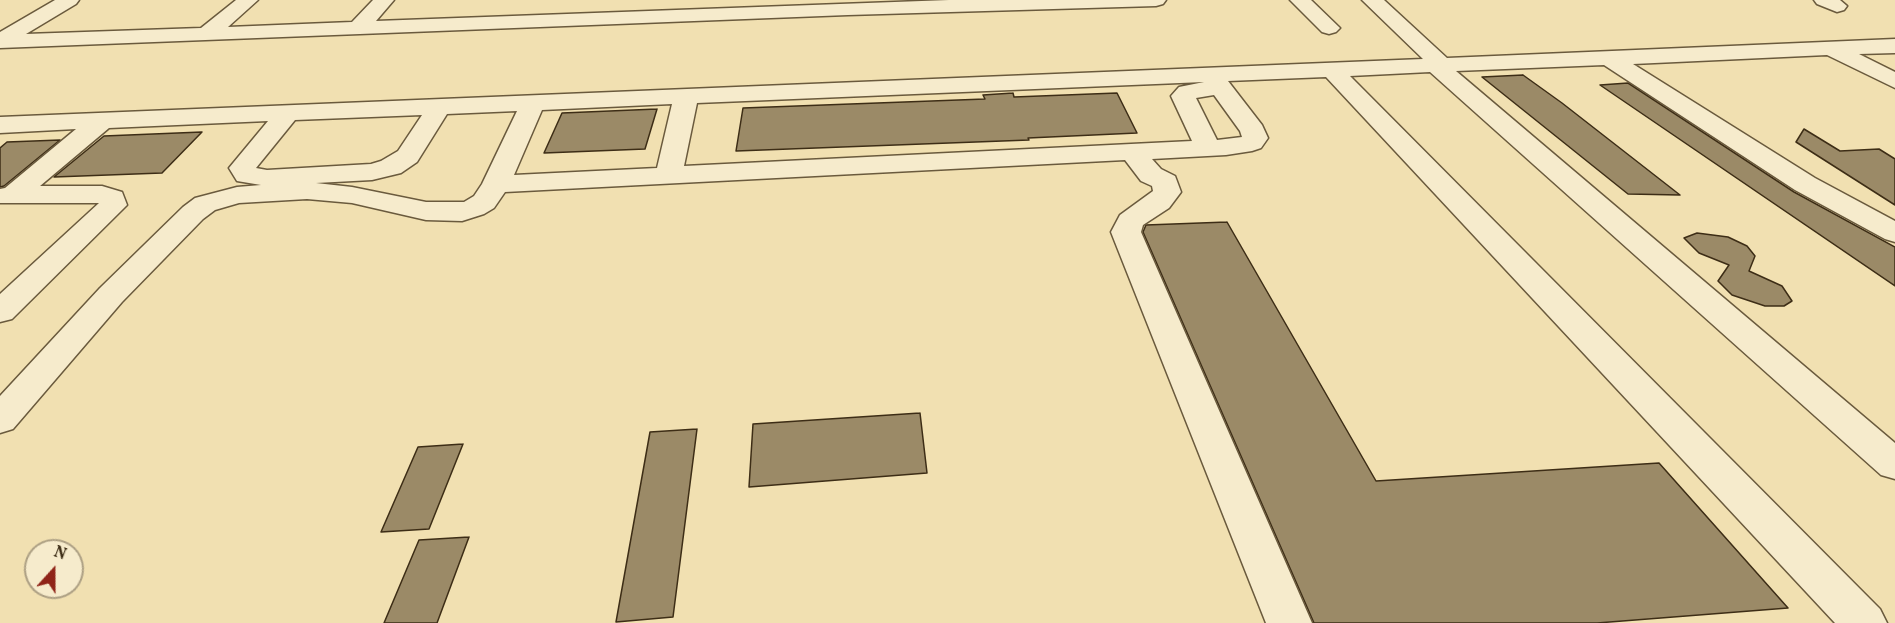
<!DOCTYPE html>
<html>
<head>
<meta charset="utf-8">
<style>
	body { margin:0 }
	#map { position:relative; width:1895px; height:623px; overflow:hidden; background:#f1e0b1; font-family:Vollkorn,serif }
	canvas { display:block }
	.north { position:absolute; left:24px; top:539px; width:60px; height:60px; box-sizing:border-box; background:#f6ebcc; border:2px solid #ac9f83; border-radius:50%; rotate:21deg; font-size:16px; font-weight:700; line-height:24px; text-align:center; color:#3d2d16 }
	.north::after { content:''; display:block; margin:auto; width:21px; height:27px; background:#8f2418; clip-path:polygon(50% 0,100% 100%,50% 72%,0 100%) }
</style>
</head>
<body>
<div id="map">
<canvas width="1895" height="623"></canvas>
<div class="north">N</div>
</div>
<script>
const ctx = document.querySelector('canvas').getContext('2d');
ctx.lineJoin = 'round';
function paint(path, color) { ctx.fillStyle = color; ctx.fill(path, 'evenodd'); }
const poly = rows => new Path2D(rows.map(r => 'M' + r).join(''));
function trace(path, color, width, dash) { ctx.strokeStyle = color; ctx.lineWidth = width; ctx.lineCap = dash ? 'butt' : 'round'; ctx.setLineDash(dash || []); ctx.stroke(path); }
const building = poly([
	[1523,75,1562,103,1680,195,1628,194,1482,77,1523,75],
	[1628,83,1794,192,1895,247,1895,286,1600,85,1628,83],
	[1013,93,1014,97,1117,93,1137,133,1028,138,1029,140,736,151,743,108,985,99,983,95,1013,93],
	[657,109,645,149,544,153,562,113,657,109],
	[1804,129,1840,151,1879,149,1895,159,1895,205,1796,142,1804,129],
	[202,132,162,173,54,177,104,136,202,132],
	[60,140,4,186,0,187,0,148,7,142,60,140],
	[1227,222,1376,481,1659,463,1788,608,1597,623,1314,623,1143,232,1146,225,1227,222],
	[1697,233,1728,237,1747,246,1755,256,1749,271,1782,286,1792,301,1784,306,1765,306,1732,295,1718,281,1729,265,1699,253,1684,238,1697,233],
	[920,413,927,473,749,487,753,424,920,413],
	[697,429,673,617,616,622,650,432,697,429],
	[463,444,429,529,381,532,418,447,463,444],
	[469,537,437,623,384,623,419,540,469,537]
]);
const minor = poly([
	[55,0,79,0,76,4,26,34,201,28,236,0,258,0,228,27,352,22,373,0,394,0,376,21,949,0,1166,0,1163,4,1156,6,848,15,0,48,0,32,55,0],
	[1290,0,1311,0,1340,28,1336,32,1329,34,1322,32,1290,0],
	[1362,0,1384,0,1447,58,1895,39,1895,53,1859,54,1895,72,1895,88,1827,55,1633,64,1815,178,1895,221,1895,242,1885,239,1795,190,1604,65,1456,71,1895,443,1895,479,1881,475,1430,72,1350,76,1880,609,1887,623,1835,623,1326,77,1228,81,1262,125,1268,138,1261,148,1252,151,1226,155,1152,159,1161,169,1175,176,1181,192,1169,208,1143,225,1141,232,1312,623,1266,623,1111,232,1120,215,1153,191,1152,186,1141,181,1125,160,505,192,494,208,484,214,462,221,426,220,352,203,307,199,239,203,215,210,203,219,122,302,13,429,0,433,0,396,100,288,183,207,195,198,237,187,261,185,237,181,229,168,268,121,109,128,40,186,102,186,122,192,127,205,12,319,0,322,0,294,99,203,0,203,0,189,5,188,76,129,0,133,0,117,1423,59,1362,0],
	[1204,82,1179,87,1171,96,1192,141,684,166,697,103,1204,82],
	[1214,95,1240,131,1242,137,1217,140,1196,98,1214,95],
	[672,104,657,168,514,175,542,110,672,104],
	[517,111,482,184,474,196,464,202,426,202,352,187,316,183,372,180,401,173,417,162,447,114,517,111],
	[422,115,398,151,381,161,371,164,267,170,256,168,295,120,422,115],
	[1814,0,1840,0,1847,6,1844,10,1837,12,1817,4,1814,0]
]);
paint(building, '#9b8a67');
trace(building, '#3d2d16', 1.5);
trace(minor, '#6a5a3d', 3);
paint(minor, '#f6ebcc');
</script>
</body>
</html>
